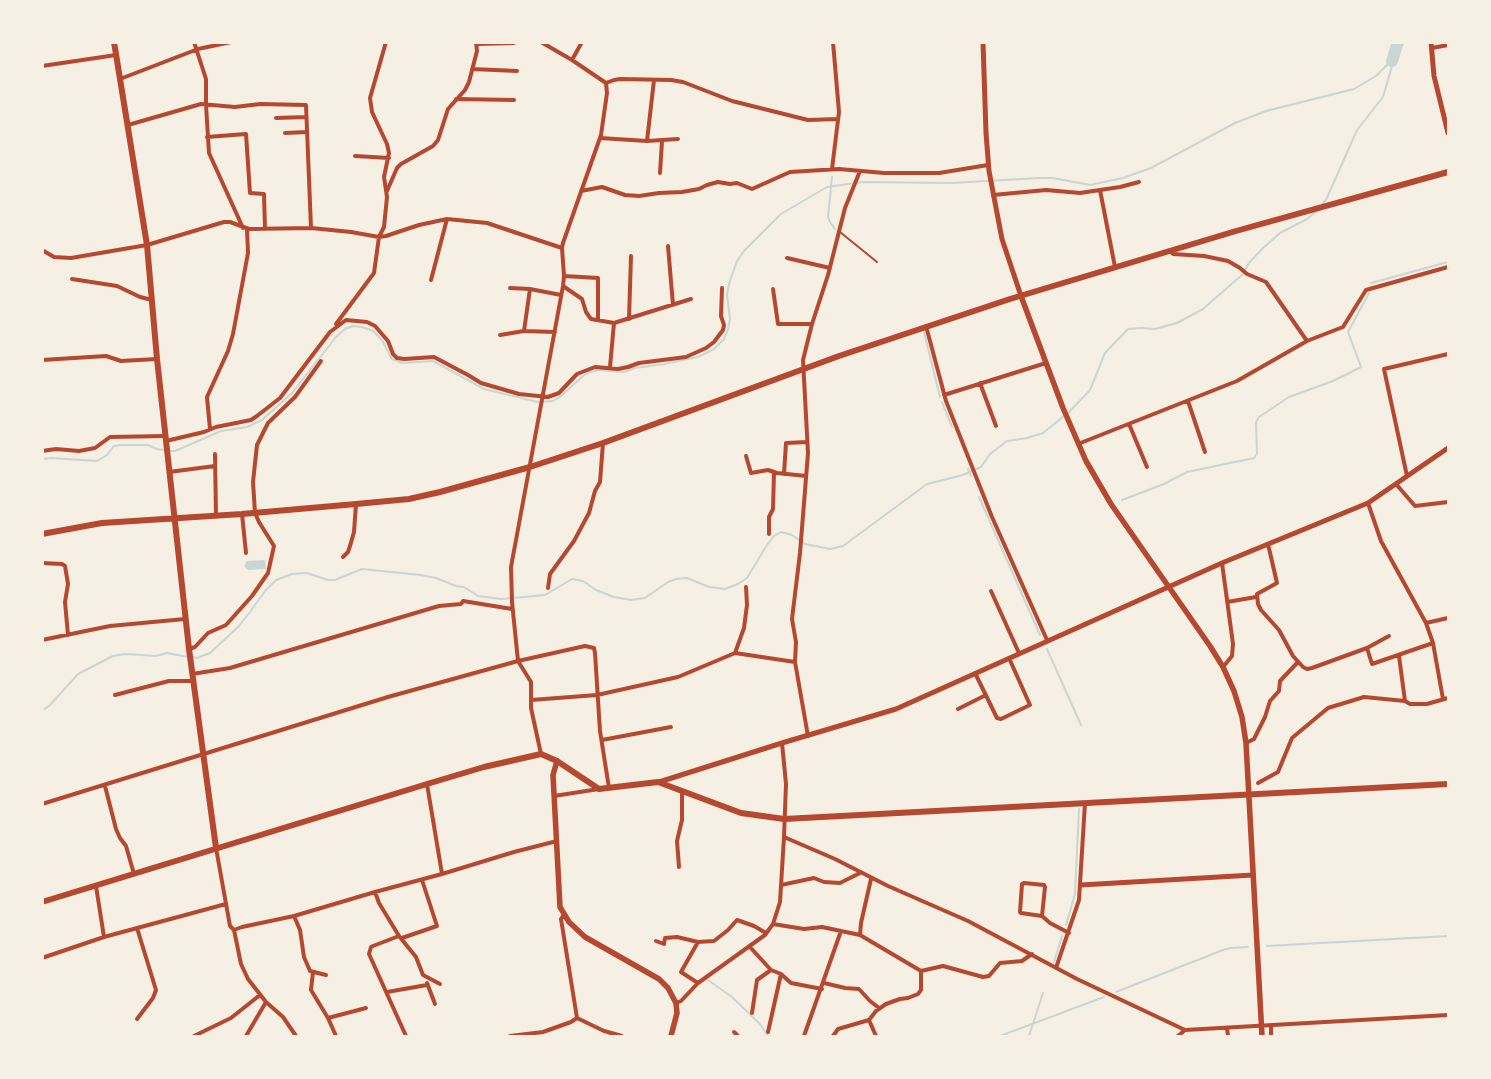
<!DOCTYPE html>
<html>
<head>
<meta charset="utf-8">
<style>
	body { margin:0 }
	#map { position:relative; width:1491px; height:1079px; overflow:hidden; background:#f6efe4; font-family:Raleway,sans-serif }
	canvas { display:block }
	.frame { position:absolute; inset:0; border:44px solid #f6efe4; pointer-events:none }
</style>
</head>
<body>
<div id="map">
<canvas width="1491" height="1079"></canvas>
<div class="frame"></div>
</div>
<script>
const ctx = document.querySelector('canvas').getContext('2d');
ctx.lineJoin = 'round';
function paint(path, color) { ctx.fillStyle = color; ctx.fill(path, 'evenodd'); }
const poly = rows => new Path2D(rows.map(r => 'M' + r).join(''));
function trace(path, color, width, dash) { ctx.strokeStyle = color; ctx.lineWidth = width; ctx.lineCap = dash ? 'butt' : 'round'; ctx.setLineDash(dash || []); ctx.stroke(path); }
const water = poly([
	[265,560,266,569,248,570,244,566,247,561]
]);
const stream = poly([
	[832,177,828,217,830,222,835,229],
	[1322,204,1326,200,1357,130,1383,97,1392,66,1392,61],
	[1371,283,1448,262],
	[924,332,940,397],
	[942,402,952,427],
	[1068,413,1090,390,1105,353,1128,329,1142,328,1155,329,1177,323,1203,309,1243,274,1249,263,1262,249,1280,233,1307,219,1318,210],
	[170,451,175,451,221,431,247,427,262,420,292,393,336,337,345,329,353,326,362,327,373,331,382,340,392,359,402,363,433,361,484,389,538,402,553,401,560,397,583,376,590,372,599,370,624,372,635,368,664,364,698,357,714,349,724,339,728,329,730,319,727,295,729,284,737,261,744,251,781,214,827,187,863,182,951,183,1039,178,1053,178,1090,185,1123,178,1151,168,1235,123,1266,111,1354,89,1376,76,1391,61],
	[42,459,52,458,97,461,107,455,114,446,121,445,148,445,157,449,165,450],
	[968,469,971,476],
	[979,497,1040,635],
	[1122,500,1164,484,1187,472,1254,458,1257,454,1256,422,1259,417,1289,397,1333,381,1361,367,1348,332,1369,293],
	[1047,649,1081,725],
	[193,657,197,658,210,653,238,627,250,612,265,591,276,580,292,574,307,573,328,580,335,580,362,569,421,575,436,578,456,586,464,587,478,596,502,599,545,595,572,579,583,581,596,590,614,597,631,600,645,598,668,582,676,579,687,578,709,587,725,589,738,584,747,578,767,545,774,536,781,532,792,535,805,544,830,549,843,546,927,484,963,475,981,467,990,454,1007,441,1027,438,1043,433,1064,416],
	[42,711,50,705,78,674,113,656,125,654,156,656,167,653,188,657],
	[1066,925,1075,894,1079,809],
	[1267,946,1448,936],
	[1054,962,1062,936],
	[708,980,732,997,760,1024,768,1036],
	[1116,992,1223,950,1230,948,1248,947],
	[1000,1036,1104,997],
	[1029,1036,1043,993]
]);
const river = poly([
	[1392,61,1398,42]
]);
const service = poly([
	[840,232,877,262]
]);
const minor = poly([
	[194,42,206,79,206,105,209,153,243,228],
	[541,42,572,60,606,83,607,93,601,135,563,243,562,248,564,276,563,286,511,567,512,602,518,661,531,682,531,708,541,754],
	[477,44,514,43],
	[1432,48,1448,45],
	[572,60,582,42],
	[42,66,116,55],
	[472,69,517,71],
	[120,79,198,49,231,42],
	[606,83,614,80,620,79,671,80,683,82,732,101,808,120,838,119],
	[456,99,514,100],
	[276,118,306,117],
	[128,125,201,104,235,107,260,104,306,105,311,228],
	[285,133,307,132],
	[207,137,246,134,250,193,264,194,265,229],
	[600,138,647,141,678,139],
	[647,141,654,80],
	[355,156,389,158],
	[832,169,839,112,833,42],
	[660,173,662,141],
	[1100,190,1115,267],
	[387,191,397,168,401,164,433,146,438,140,448,109,465,90,469,82,477,51,476,42],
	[581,191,602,187,625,195,639,196,659,193,682,192,699,189,707,185,718,182,730,184,737,183,752,189,790,172,839,169,884,173,939,173,988,165],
	[993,195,1046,190,1080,193,1120,187,1139,182],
	[668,246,673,305],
	[42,250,54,257,71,258,147,245,224,222,230,222,249,229,311,228,351,232,379,237,386,236,419,225,447,219,487,223,562,248],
	[1170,250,1173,254,1204,256,1228,261,1240,268,1247,274,1266,282,1307,341],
	[787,258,830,268],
	[564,276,598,278,598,319],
	[72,279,117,286,140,297,152,300],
	[431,280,447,219],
	[563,286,582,299,586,312,591,319,614,323,691,299],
	[510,288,530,289,561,295],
	[773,289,778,324,812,324],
	[629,319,631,256],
	[336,324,374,273,379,237,384,227,387,197,384,177,389,153,387,144,372,112,370,98,386,42],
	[926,326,946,401,992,517,1047,640],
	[524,331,530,289],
	[500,335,524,331,555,332],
	[42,360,106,356,121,361,157,359],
	[610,367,614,323],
	[980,383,996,426],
	[944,395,1046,363],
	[1188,401,1205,452],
	[1129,424,1147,467],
	[210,429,207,397,228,351,233,334,248,253,247,229],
	[166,441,204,432,216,427,251,420,257,416,280,398,330,332,346,320,367,322,375,326,388,341,393,354,397,358,404,359,434,357,468,375,481,383,519,394,548,397,559,393,577,374,595,367,618,369,628,367,639,363,686,357,706,348,714,342,723,330,724,325,721,316,722,288],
	[1078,444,1237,381,1307,341,1343,327,1366,290,1448,267],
	[42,451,56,449,79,451,95,448,110,437,165,436],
	[215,454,216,516],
	[746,456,751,473,768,470,777,473,806,476],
	[169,472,215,466],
	[784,474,786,443,807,442],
	[1407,476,1384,369,1448,354],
	[1396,484,1415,506,1448,502],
	[1368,503,1381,541,1426,623,1433,643,1443,699],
	[242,514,246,553],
	[769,534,769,517,773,509,774,472],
	[1268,544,1277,583,1257,594,1258,604,1261,610,1279,630,1293,656,1303,667,1307,669,1312,668,1367,648,1389,636],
	[343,557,348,552,350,546,354,532,356,504],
	[42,563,62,564,65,566,68,584,65,602,68,635],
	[1222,563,1233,644,1232,656,1223,667],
	[548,588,550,574,574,541,589,513,595,491,600,482,603,443],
	[991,591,1019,653],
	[1227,602,1256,597],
	[1426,623,1448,618],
	[42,640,110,626,185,619],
	[1367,648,1372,664,1433,643],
	[189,649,195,647,208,633,226,625,252,596,268,573,274,546,259,522,255,513,253,482,257,445,268,423,295,397,321,361],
	[735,653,795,662],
	[1399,656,1405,701,1410,704,1427,704,1448,698],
	[975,673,997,718,1001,719,1030,705,1009,658],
	[192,674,230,668,439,606,461,604,463,601,512,609],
	[115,695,169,681,193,681],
	[531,700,597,695,678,677,735,653,744,628,747,605,746,587],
	[958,709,986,695],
	[808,736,795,662,796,642,792,619,800,553,808,453,803,360,812,324,828,275,845,208,860,171],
	[602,740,671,727],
	[1246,743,1254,739,1265,717,1270,701,1279,691,1280,681,1298,662],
	[1258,783,1278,772,1292,738,1328,708,1364,697,1405,701],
	[427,784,442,874],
	[105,786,116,829,120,838,126,846,134,874],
	[554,796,599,789],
	[42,804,388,697,518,661,585,646,594,648,595,653,600,731,609,788],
	[784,837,835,859,888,886,968,921,1077,979,1185,1030,1448,1015],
	[216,848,230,926,234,930,242,927,294,916,375,892,442,874,514,852,557,841],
	[679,867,677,841,682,820,682,791],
	[781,885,814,878,824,882,840,883,860,873],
	[96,886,104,937],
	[375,892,379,903,399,936,416,957,423,975,440,984],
	[294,916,300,930,304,957,310,971,326,975],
	[1042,916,1045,887,1044,885,1024,883,1022,884,1020,912,1021,913,1042,916,1050,923,1069,933],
	[773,924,804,929,822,927,860,935,921,971,943,966,983,977,989,976,1000,963,1022,961,1032,954],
	[137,928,156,990,153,998,137,1019],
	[234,930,241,964,248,979,266,1002,283,1017,296,1036],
	[860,935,861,923,871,879],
	[399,936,373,946,371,947,369,954,406,1036],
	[402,938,437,926,422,880],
	[656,941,664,944,665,938,677,937,698,942,714,941,728,930,737,920,754,926,766,933],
	[749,946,771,970,781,974,768,1032],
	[42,958,104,937,226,904],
	[1056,968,1079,900,1085,803],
	[313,972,311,990,328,1018,336,1036],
	[781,974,791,983,822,989],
	[427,983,435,1004],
	[698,983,681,972,698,942],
	[824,983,845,988,859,989,870,1001,879,1008],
	[387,992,427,985],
	[676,1003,681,1001,698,983,765,935,773,924,780,902,784,837,786,784,782,743],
	[752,1013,757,980,771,970],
	[328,1018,366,1008],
	[577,1018,604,1031,622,1036],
	[869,1020,876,1036],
	[1271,1026,1271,1036],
	[1227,1028,1228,1036],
	[734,1032,738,1036],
	[194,1036,231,1018,260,995],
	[246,1036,266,1002],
	[510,1036,543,1032,571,1022,577,1018,561,919,564,915],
	[804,1036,841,931],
	[833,1036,838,1029,869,1020,876,1011,886,1004,900,999,908,998,918,994,921,990,921,971],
	[1178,1036,1185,1030]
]);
const tertiary = poly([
	[983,42,986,133,989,171,1002,239,1021,296],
	[1431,42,1434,76,1448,133],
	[659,782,782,743,896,709,1222,563,1368,503,1448,448],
	[1081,885,1253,875]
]);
const secondary = poly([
	[1021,296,1063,408,1086,461,1111,504,1210,646,1223,667,1234,691,1242,717,1246,743,1262,1036],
	[557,761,553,775,560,907,569,922,585,937,659,979,668,988,676,1003,677,1013,671,1036]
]);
const primary = poly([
	[114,42,147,245,157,359,189,649,216,848],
	[42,534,102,523,242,514,356,504,409,499,440,492,530,467,603,443,839,356,1010,299,1236,231,1448,172],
	[42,902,427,784,484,767,541,754,557,761,599,789,658,782,741,813,784,819,1448,784]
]);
paint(water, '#c9d6d2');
trace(stream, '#c9d6d2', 2);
trace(river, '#c9d6d2', 12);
trace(service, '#b5482f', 2);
trace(minor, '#b5482f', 4);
trace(tertiary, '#b5482f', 5);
trace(secondary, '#b5482f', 5.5);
trace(primary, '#b5482f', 6);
</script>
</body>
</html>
